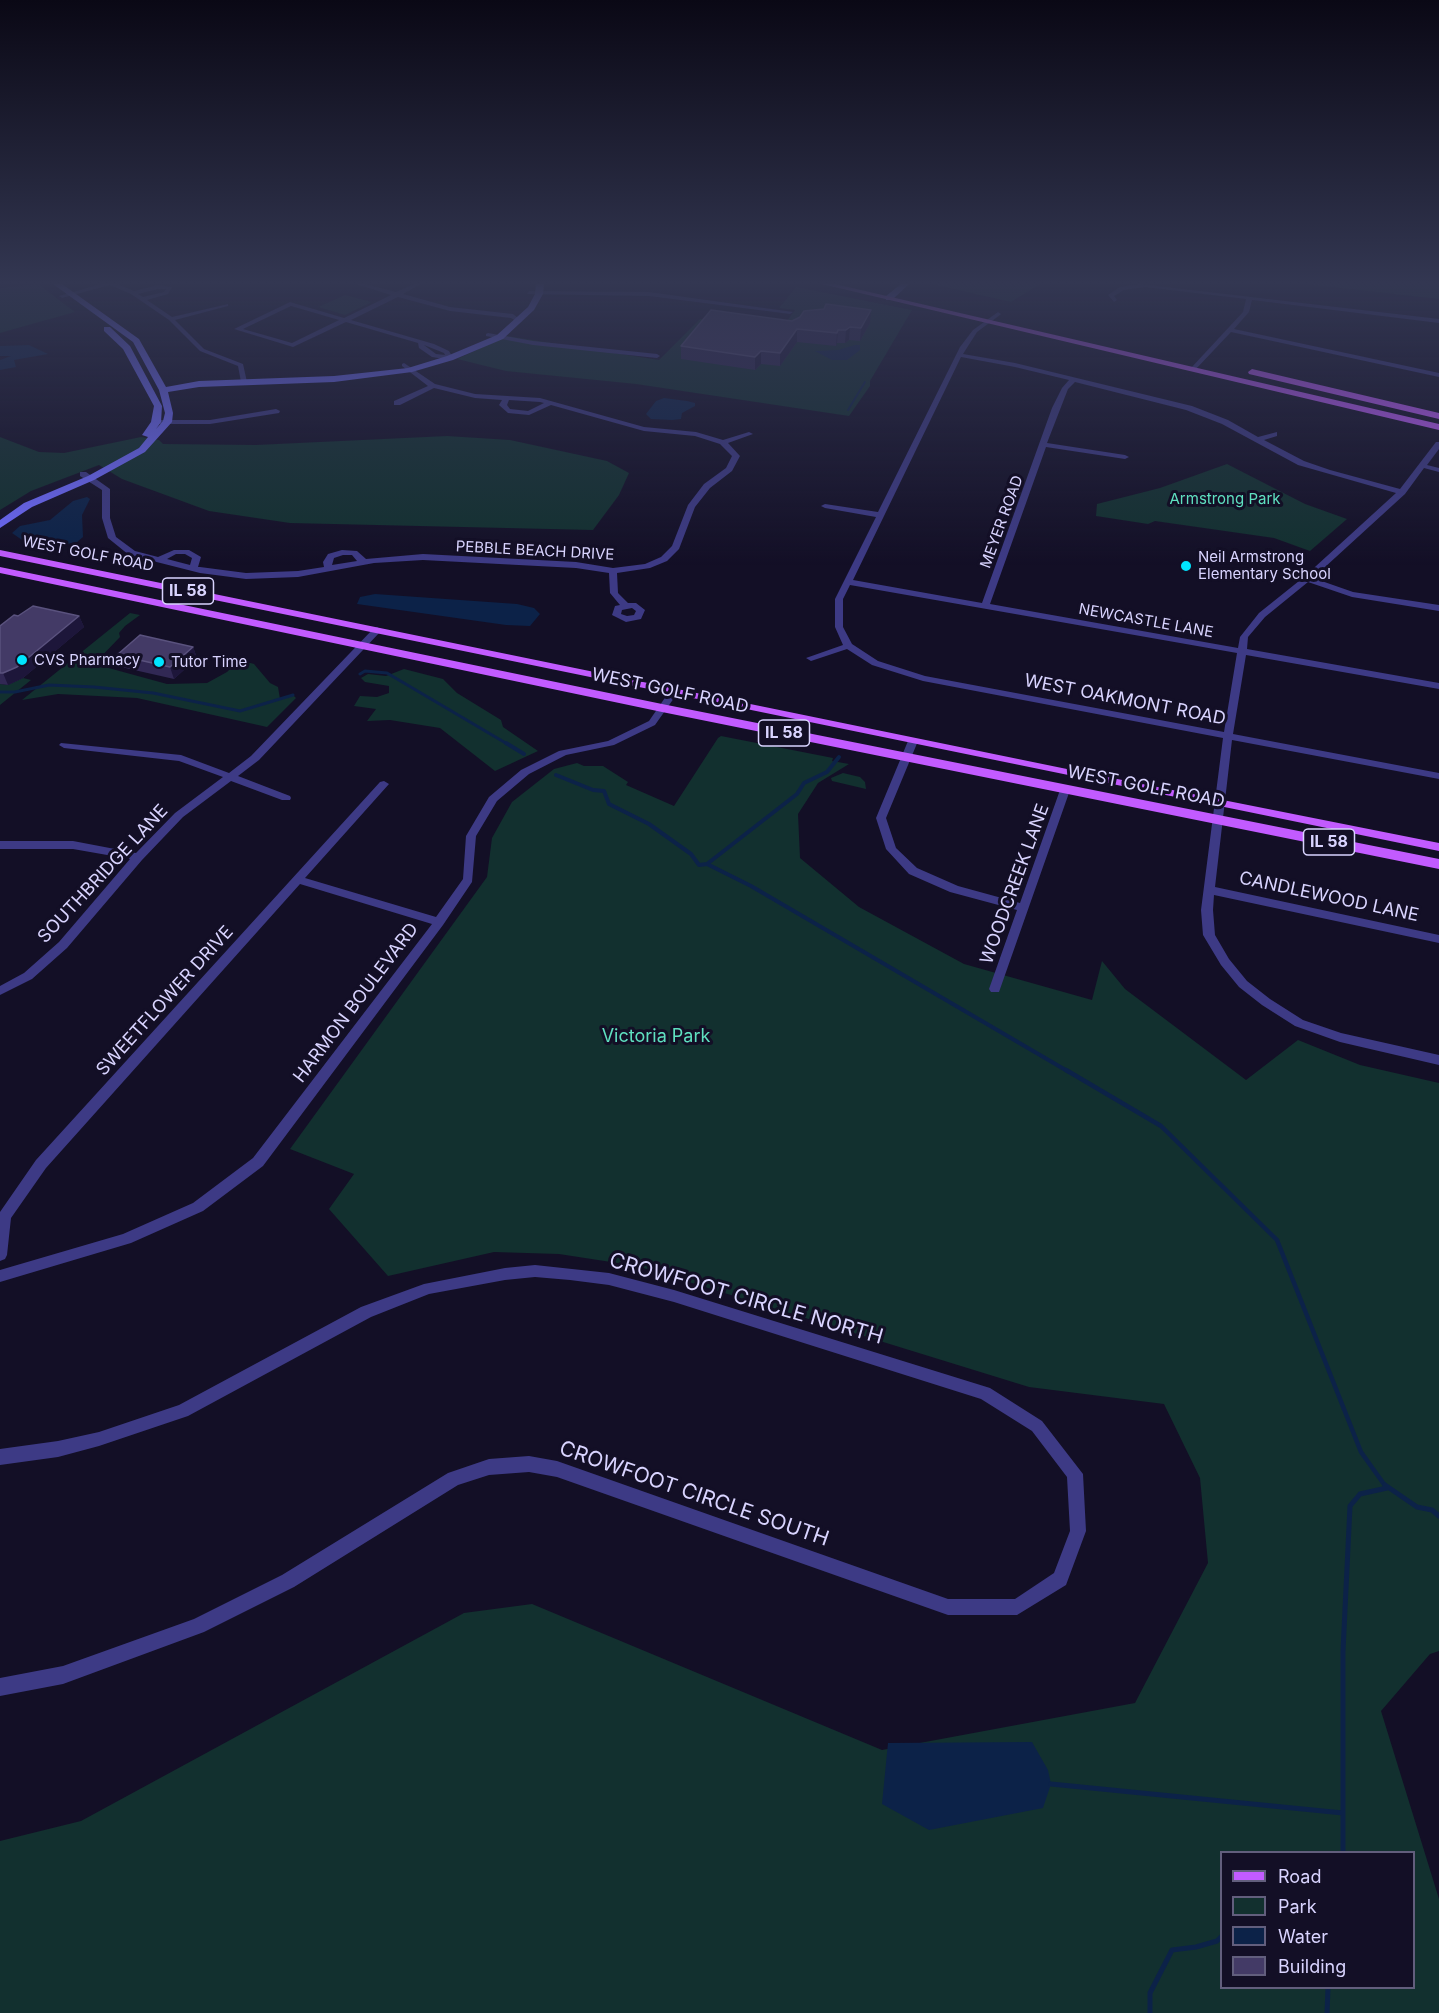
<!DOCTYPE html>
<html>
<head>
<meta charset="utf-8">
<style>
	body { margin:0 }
	#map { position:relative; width:1439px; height:2013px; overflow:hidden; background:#130f26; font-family:Inter,sans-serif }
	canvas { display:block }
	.legend { position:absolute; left:1220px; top:1851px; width:195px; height:138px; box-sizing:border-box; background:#130f26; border:2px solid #625e7d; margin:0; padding:8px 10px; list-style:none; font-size:18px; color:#d9d4ff }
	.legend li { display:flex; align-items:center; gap:12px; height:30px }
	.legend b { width:30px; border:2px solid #625e7d }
</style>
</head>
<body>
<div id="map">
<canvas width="1439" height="2013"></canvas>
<ul class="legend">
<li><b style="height:8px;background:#c25bff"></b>Road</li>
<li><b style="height:16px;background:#12302f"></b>Park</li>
<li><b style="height:16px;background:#0c2248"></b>Water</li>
<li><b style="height:16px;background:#433a66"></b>Building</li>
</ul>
</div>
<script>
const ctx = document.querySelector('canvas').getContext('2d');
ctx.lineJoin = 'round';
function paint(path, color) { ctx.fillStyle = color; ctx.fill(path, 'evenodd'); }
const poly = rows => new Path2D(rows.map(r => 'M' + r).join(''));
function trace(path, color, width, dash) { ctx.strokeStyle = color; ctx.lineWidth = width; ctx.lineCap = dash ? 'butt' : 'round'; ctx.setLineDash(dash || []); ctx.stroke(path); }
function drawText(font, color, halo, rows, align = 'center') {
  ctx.font = font + ' Inter,sans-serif'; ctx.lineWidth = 6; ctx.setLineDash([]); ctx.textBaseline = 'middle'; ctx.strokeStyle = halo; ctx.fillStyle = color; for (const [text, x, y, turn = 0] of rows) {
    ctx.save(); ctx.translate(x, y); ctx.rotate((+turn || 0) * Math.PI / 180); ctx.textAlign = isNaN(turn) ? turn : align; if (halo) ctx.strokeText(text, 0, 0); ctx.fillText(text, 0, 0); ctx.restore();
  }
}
const green = poly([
	[38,284,75,312,0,333,0,288],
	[932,284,1040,284,1011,302],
	[1306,284,1439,284,1439,299],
	[796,287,912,310,870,381,870,386,849,416,636,384,506,371,457,359,507,336,659,360,700,319,781,329,795,310,779,308],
	[345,295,372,302,345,315,318,307],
	[447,436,510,440,607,461,629,473,619,495,593,530,290,523,209,511,122,479,99,465,31,491,0,510,0,437,39,452,64,453,141,437,159,440,163,444,256,445],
	[1227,464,1305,504,1347,519,1310,551,1274,538,1155,521,1148,524,1096,516,1097,504,1160,488],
	[130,613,140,615,125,626,119,633,120,637,94,664,167,684,207,683,227,672,239,660,254,664,270,683,278,687,280,699,293,695,296,698,267,727,137,698,58,694,22,700],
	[404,669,443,679,457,693,501,720,503,727,538,751,495,771,440,728,390,720,367,721,376,709,354,706,360,696,377,697,389,693,389,686,365,682,361,678,368,674,386,676],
	[23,678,31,680,0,705,0,684,8,685],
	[721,736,833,758,832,761,849,764,818,783,798,814,800,858,859,907,964,964,1092,1000,1102,961,1125,989,1246,1080,1298,1040,1360,1065,1439,1083,1439,1651,1430,1654,1381,1711,1439,1899,1439,2013,0,2013,0,1841,81,1821,464,1613,532,1604,882,1750,1135,1703,1208,1563,1200,1478,1164,1404,1029,1387,637,1266,559,1254,494,1252,388,1276,329,1209,354,1174,290,1149,487,877,492,838,512,802,554,769,577,763,584,766,603,766,628,782,626,785,674,806,718,738],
	[1222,1852,1414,1852,1414,1988,1222,1988],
	[843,773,860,777,865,782,866,789,832,781,831,778]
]);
const water = poly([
	[29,345,48,354,14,360,16,367,0,370,0,360,11,356,0,356,0,346],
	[855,345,860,345,860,350,847,360,832,360,815,351,838,350],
	[664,398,687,401,695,403,695,406,682,413,681,419,672,420,651,419,646,414,656,401],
	[87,497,90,499,82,515,83,537,77,542,62,545,25,542,12,533,20,526,50,520,73,501],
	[375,594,517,604,534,608,540,614,530,626,506,625,357,604,360,597],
	[1032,1742,1048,1770,1051,1784,1043,1808,929,1830,882,1804,888,1743]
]);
const streamFar4 = poly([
	[848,410,865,382]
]);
const streamFar3 = poly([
	[360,674,365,671,387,673,509,745],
	[0,692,15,692,49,685,94,687,153,693,240,711,293,695]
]);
const streamFar2 = poly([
	[506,743,524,754],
	[556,775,593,790,604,791,609,804,649,824,691,854,699,865,707,864,751,886,1069,1072],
	[707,864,797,794,804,783,827,772,839,757]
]);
const streamFar1 = poly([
	[1066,1070,1161,1126,1277,1240,1361,1452,1386,1487]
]);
const stream = poly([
	[1385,1485,1417,1507,1432,1510,1439,1516],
	[1051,1784,1343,1813],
	[1343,1852,1343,1651,1350,1506,1360,1494,1387,1488],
	[1150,2013,1150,1993,1172,1950,1196,1947,1217,1941,1222,1936],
	[1327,2013,1328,1988]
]);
const street = poly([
	[101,284,117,284,134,291,158,285,172,287,168,294,147,300,172,317,228,304,228,306,175,320,204,349,243,364,247,382,244,384,241,382,238,366,200,351,169,320,131,294,110,285,62,298,59,296,101,284],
	[158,289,166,289,164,292,143,297,138,294,158,289],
	[356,284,365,284,396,292,414,284,421,284,403,294,450,307,513,314,522,321,519,323,511,318,450,311,398,297,351,320,434,344,449,351,453,358,450,360,432,357,419,348,418,343,346,322,293,347,234,329,290,302,344,318,391,295,356,284],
	[291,306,339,320,292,343,243,329,291,306],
	[424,345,444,353,445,355,436,354,424,345],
	[1140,284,1439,319,1439,323,1252,300,1249,312,1234,329,1439,373,1439,377,1231,332,1195,370,1191,370,1191,368,1243,312,1246,299,1145,287,1124,290,1114,296,1117,300,1114,302,1108,295,1120,287,1140,284],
	[529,291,649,292,793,312,790,314,649,296,527,294,529,291],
	[998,312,1001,314,1000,315,977,332,963,354,1015,363,1192,406,1228,420,1258,437,1277,432,1277,436,1264,440,1304,461,1330,470,1400,489,1436,442,1439,442,1439,449,1427,465,1439,468,1439,472,1424,468,1405,494,1313,578,1353,592,1439,605,1439,611,1352,597,1308,582,1265,617,1248,637,1247,649,1439,683,1439,689,1246,655,1233,734,1439,773,1439,779,1232,740,1215,887,1439,935,1439,943,1214,895,1213,910,1215,935,1229,959,1247,981,1270,999,1303,1020,1341,1033,1439,1055,1439,1065,1340,1042,1295,1026,1262,1005,1239,987,1221,965,1203,935,1201,910,1223,738,923,681,872,665,847,649,811,661,806,658,843,645,835,627,835,599,876,517,825,508,821,506,825,504,878,512,960,347,973,330,998,312],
	[961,357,1015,367,1069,380,1062,388,1052,408,982,603,853,580,961,357],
	[1075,382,1186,410,1222,424,1298,465,1396,493,1304,577,1259,613,1240,637,1238,648,990,604,1046,447,1125,459,1129,457,1125,455,1047,443,1068,389,1075,382],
	[850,585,1237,653,1224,732,925,676,878,661,852,644,843,627,843,599,850,585],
	[488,333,533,341,657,354,660,356,657,358,533,345,486,336,486,334,488,333],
	[404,363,435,384,475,394,540,398,644,427,696,432,723,440,749,432,753,434,728,443,740,456,732,471,710,488,695,507,679,549,667,561,650,568,617,573,618,593,628,603,636,603,645,610,641,619,626,622,612,615,615,606,620,605,610,593,609,573,576,568,423,560,374,563,298,577,246,579,200,573,129,555,108,538,102,518,102,490,80,476,80,472,86,472,110,489,110,518,116,537,135,551,158,557,174,550,189,550,201,557,198,567,200,567,246,573,298,571,324,567,323,562,328,554,342,550,357,551,366,559,423,554,576,562,613,568,645,564,661,557,672,546,688,505,704,484,726,468,732,456,720,444,695,436,644,431,551,405,529,415,508,413,499,405,502,400,475,398,434,388,400,405,394,405,394,401,428,386,402,366,402,364,404,363],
	[509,400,540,402,544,403,528,411,510,409,507,405,509,400],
	[176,554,185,554,192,558,190,565,167,559,176,554],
	[343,555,352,555,357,561,332,565,334,558,343,555],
	[632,608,636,611,634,615,627,616,621,614,622,610,632,608],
	[276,409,280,411,279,413,210,424,158,424,154,422,158,420,210,420,276,409],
	[377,627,381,630,380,632,259,760,238,776,290,796,291,798,290,800,282,800,231,781,183,817,142,860,67,948,32,979,0,995,0,986,24,973,59,942,130,859,73,849,0,849,0,841,73,841,136,853,175,813,223,777,179,761,64,748,59,745,61,743,181,755,229,773,251,756,374,628,377,627],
	[674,688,679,691,655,725,614,745,566,755,529,774,497,801,476,836,472,882,443,925,263,1166,203,1211,131,1243,0,1282,0,1270,123,1234,193,1203,253,1158,432,924,300,884,46,1168,11,1218,7,1255,5,1259,0,1261,0,1212,36,1160,380,782,384,781,389,784,305,878,436,917,463,879,466,836,489,797,521,770,559,751,608,741,649,721,671,689,674,688],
	[913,738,918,741,886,818,896,848,917,868,958,886,1020,903,1060,790,1065,787,1070,790,999,992,991,992,989,989,1017,910,950,892,909,874,886,849,876,818,908,741,913,738],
	[535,1265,609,1273,674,1290,990,1388,1042,1421,1083,1474,1086,1531,1066,1585,1017,1615,948,1615,557,1477,529,1472,489,1475,458,1485,294,1587,204,1632,63,1684,0,1696,0,1678,63,1666,194,1619,282,1575,448,1473,489,1459,529,1456,557,1461,948,1599,1015,1599,1054,1573,1070,1531,1067,1477,1032,1431,981,1399,674,1302,609,1285,570,1280,535,1277,505,1280,429,1294,371,1317,188,1416,99,1446,58,1457,0,1465,0,1449,58,1441,99,1432,179,1405,361,1307,424,1284,505,1268,535,1265]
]);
const secondary = poly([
	[53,284,62,284,139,339,166,387,199,381,334,376,408,368,447,356,497,335,528,307,535,294,536,284,544,284,543,294,534,310,503,339,453,360,412,372,334,382,199,387,168,392,173,413,172,422,145,452,94,480,32,507,0,528,0,520,24,503,88,476,139,448,148,437,142,435,151,422,154,406,123,349,104,331,104,327,110,327,130,346,162,406,161,422,156,429,163,421,165,413,159,390,133,342,53,284],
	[901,284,909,284,892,300,886,300,886,296,901,284]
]);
const primary = poly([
	[822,284,835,284,1439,424,1439,430,822,284],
	[1252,369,1439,413,1439,419,1249,374,1248,372,1252,369],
	[0,550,1062,768,1439,843,1439,851,0,556,0,550],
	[0,567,662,704,1439,859,1439,869,662,712,0,573,0,567]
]);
const wall = poly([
	[792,321,870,323,860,341,849,340,845,343,837,343,836,346,797,342,780,366,761,364,755,370,681,359,681,346],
	[18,616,79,616,84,627,23,678,8,685,0,684,0,626],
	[193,647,197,658,174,679,121,667,117,655]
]);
const shadedWall = poly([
	[871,310,870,323,860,341,861,328],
	[850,327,849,340,845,343,846,330],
	[797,329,797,342,780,366,780,353],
	[838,330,837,343,836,346,837,333],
	[761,351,761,364,755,370,755,357],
	[79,616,84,627,23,678,8,685,3,673],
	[193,647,197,658,174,679,170,667]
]);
const building = poly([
	[826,304,871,310,861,328,850,327,846,330,838,330,837,333,797,329,780,353,761,351,755,357,681,346,711,310,792,321,800,317,804,311,824,309,826,304],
	[33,606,79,616,17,667,3,673,0,673,0,626,14,615,18,616,33,606],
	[140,635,193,647,170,667,117,655,140,635]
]);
const markers = [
	[1186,566,6,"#00e5ff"],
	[22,660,6,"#00e5ff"],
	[159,662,6,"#00e5ff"]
];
const farParknames = [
	["Armstrong Park",1225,499]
];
const farStreetnames = [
	["MEYER ROAD",1002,522,-70],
	["PEBBLE BEACH DRIVE",535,551,3],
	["WEST GOLF ROAD",88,554,11],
	["NEWCASTLE LANE",1146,621,10]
];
const farPoinames = [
	["Neil Armstrong",1198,557],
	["Elementary School",1198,574],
	["CVS Pharmacy",34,660],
	["Tutor Time",171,662]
];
const shields = [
	[188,591,51],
	[784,733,51],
	[1329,842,51]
];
const shieldNames = [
	["IL 58",188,591],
	["IL 58",784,733],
	["IL 58",1329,842]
];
const streetNames = [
	["WEST GOLF ROAD",670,691,12],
	["WEST OAKMONT ROAD",1125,700,11],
	["WEST GOLF ROAD",1146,787,11],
	["SOUTHBRIDGE LANE",103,874,-47],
	["WOODCREEK LANE",1015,884,-70],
	["CANDLEWOOD LANE",1329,897,12],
	["SWEETFLOWER DRIVE",165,1001,-48],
	["HARMON BOULEVARD",356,1003,-53]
];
const parkNames = [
	["Victoria Park",656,1037]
];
const nearStreetnames = [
	["CROWFOOT CIRCLE NORTH",746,1299,16],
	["CROWFOOT CIRCLE SOUTH",694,1494,19]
];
paint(green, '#12302f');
paint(water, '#0c2248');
trace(streamFar4, '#0c2248', 2);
trace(streamFar3, '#0c2248', 3);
trace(streamFar2, '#0c2248', 4);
trace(streamFar1, '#0c2248', 4.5);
trace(stream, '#0c2248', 5);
paint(street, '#3d3a85');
paint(secondary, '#6f6bff');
paint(primary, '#c25bff');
paint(wall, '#312854');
paint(shadedWall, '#1d163a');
paint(building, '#433a66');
trace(building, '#5a527e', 1.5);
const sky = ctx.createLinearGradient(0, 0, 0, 566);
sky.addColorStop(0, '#0a0815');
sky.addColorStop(0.5, '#333752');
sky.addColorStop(1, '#33375200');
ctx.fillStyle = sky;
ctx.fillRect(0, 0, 1439, 566);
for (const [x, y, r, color] of markers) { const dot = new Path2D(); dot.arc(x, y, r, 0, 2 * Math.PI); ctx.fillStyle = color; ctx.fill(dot); trace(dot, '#130f26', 2); }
drawText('15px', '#5fe0c0', '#130f26', farParknames);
drawText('15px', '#d9d4ff', '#130f26', farStreetnames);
drawText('15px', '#d9d4ff', '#130f26', farPoinames, 'left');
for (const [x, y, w] of shields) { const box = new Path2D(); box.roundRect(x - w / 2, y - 13, w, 26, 4.5); ctx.fillStyle = '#130f26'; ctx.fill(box); trace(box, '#d9d4ff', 1.5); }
drawText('bold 16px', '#d9d4ff', null, shieldNames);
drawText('18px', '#d9d4ff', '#130f26', streetNames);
drawText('18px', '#5fe0c0', '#130f26', parkNames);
drawText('21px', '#d9d4ff', '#130f26', nearStreetnames);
</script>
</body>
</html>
